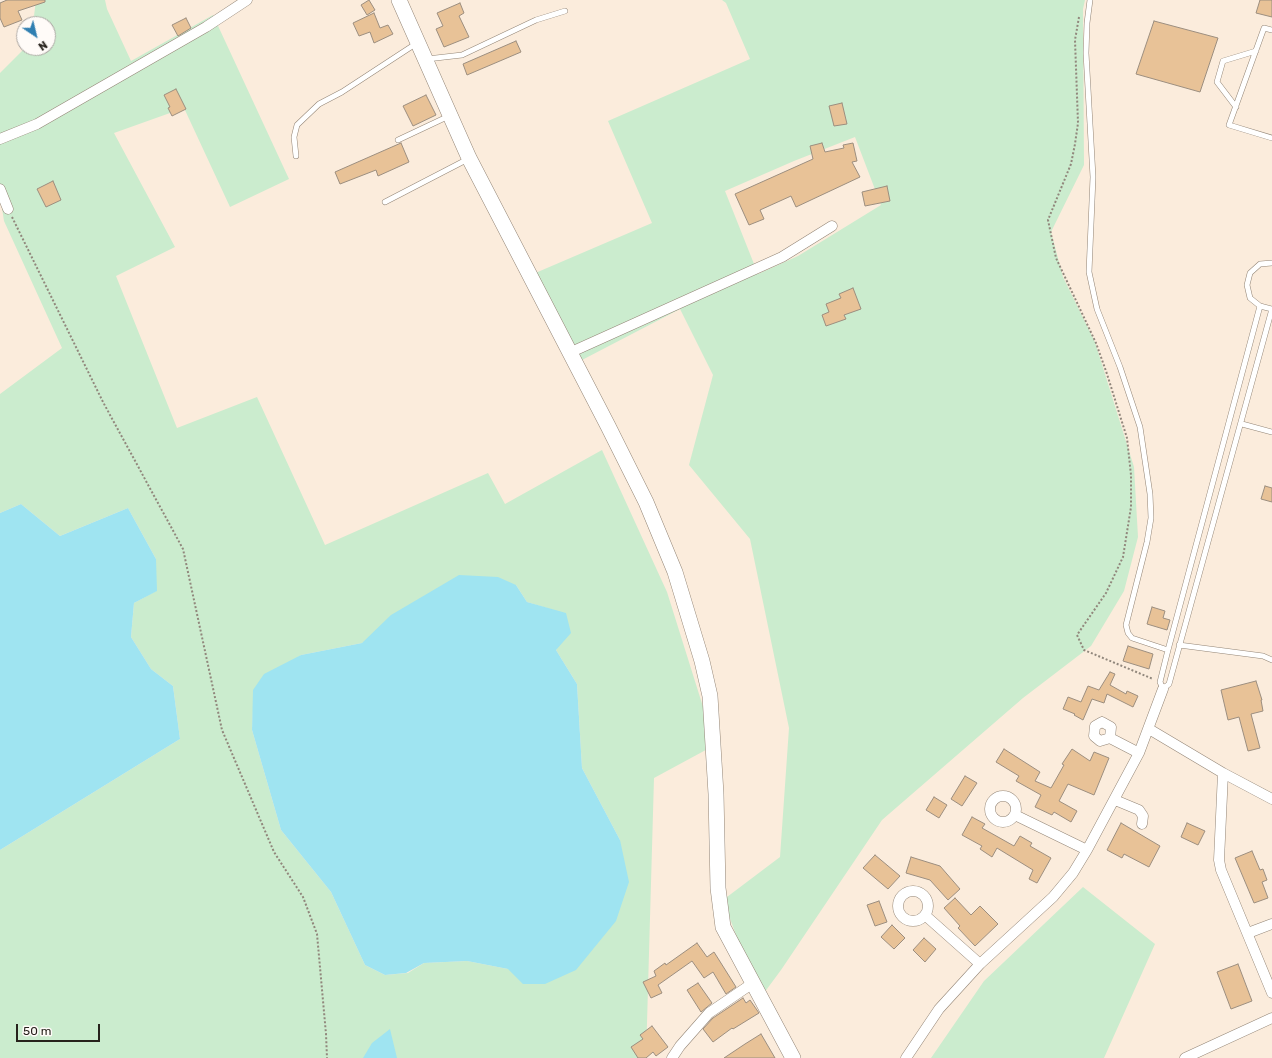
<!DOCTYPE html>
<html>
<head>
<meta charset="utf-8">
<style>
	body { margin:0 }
	#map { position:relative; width:1272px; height:1058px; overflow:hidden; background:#fbecdc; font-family:Rubik,sans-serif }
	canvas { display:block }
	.north { position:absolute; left:16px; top:16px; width:40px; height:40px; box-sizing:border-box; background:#fffbf8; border:1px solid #a9a4a0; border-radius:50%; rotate:145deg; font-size:11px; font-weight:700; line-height:16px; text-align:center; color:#27221c }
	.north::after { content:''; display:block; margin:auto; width:14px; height:18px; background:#307fb1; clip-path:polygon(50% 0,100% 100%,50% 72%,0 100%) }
	.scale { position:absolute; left:16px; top:1024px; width:84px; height:18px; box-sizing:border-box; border:2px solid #27221c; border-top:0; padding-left:5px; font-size:12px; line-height:14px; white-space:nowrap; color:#27221c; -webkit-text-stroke:3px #fffbf8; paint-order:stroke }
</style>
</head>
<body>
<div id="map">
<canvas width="1272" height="1058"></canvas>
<div class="north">N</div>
<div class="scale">50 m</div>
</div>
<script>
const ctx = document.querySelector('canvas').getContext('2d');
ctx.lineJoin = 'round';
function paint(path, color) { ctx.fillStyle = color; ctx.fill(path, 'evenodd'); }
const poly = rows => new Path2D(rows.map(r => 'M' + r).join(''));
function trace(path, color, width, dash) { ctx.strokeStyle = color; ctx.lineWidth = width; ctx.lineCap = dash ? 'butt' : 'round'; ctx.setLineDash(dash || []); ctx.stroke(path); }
const green = poly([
	[36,0,105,0,107,9,131,61,213,15,289,179,230,207,184,108,114,133,175,247,116,276,177,428,257,397,325,545,488,473,505,504,602,450,667,592,715,745,654,778,646,1058,0,1058,0,850,180,739,173,686,151,669,131,637,134,603,156,591,156,559,128,508,60,536,21,504,0,513,0,394,62,348,4,221,0,195,0,73,25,48,48,48,48,24,33,24],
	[516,585,527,602,566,614,556,650,577,684,582,768,620,840,508,969,467,961,424,963,408,973,385,975,365,965,331,892,281,830,252,730,254,690,301,655,362,643],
	[722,0,1085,0,1083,9,1084,165,1051,232,1063,277,1095,342,1134,467,1138,537,1124,591,1091,646,1023,698,882,820,781,970,764,993,742,951,723,900,780,857,789,728,750,539,689,465,713,375,680,309,582,360,533,274,652,223,608,121,750,59,726,3],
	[855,137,881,205,798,256,758,274,725,191,794,161],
	[1083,887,1155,944,1104,1058,931,1058,984,981]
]);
const water = poly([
	[21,504,60,536,128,508,156,559,157,591,134,603,131,637,151,669,173,686,180,739,0,850,0,513],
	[459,575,498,577,516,585,527,602,566,613,571,633,556,650,577,684,582,768,620,840,629,882,616,921,576,970,545,984,523,984,508,969,467,961,424,963,406,973,385,975,365,965,331,892,281,830,252,730,253,690,264,674,301,655,362,643,391,615],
	[390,1029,397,1058,363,1058,372,1043]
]);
const building = poly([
	[7,0,45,0,45,2,18,11,22,20,4,27,0,18,0,3,7,0],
	[369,0,375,10,367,15,361,5,369,0],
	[1260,0,1272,0,1272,17,1256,13,1260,0],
	[460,3,464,13,459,16,469,37,444,47,436,29,443,26,437,13,460,3],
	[374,13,380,28,388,25,393,34,374,43,370,32,359,36,353,23,374,13],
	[186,18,191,28,178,36,172,25,186,18],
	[1154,21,1218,38,1200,92,1136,74,1154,21],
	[516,41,521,52,467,75,463,64,516,41],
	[176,89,186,109,172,116,168,108,170,107,164,95,176,89],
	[426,95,436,115,413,126,403,106,426,95],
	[842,103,847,124,834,126,829,106,842,103],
	[401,143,409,162,378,176,376,170,340,184,335,172,401,143],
	[822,143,825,152,844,148,843,145,853,143,857,161,852,162,860,177,796,207,791,196,760,210,764,219,749,225,735,194,813,159,810,146,822,143],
	[53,181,61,200,46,207,37,189,53,181],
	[887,186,890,201,865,206,862,192,887,186],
	[853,288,861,309,844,315,846,319,826,326,822,315,829,312,826,304,841,298,839,294,853,288],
	[1265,486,1272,488,1272,502,1261,499,1265,486],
	[1152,607,1165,611,1163,618,1170,620,1167,630,1147,624,1152,607],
	[1128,646,1153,654,1149,669,1123,661,1128,646],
	[1110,672,1115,674,1110,685,1126,694,1127,691,1138,696,1133,707,1107,694,1104,703,1092,699,1083,720,1074,715,1075,714,1063,709,1068,697,1081,702,1088,686,1099,690,1110,672],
	[1256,681,1262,700,1261,700,1263,711,1251,714,1260,748,1248,751,1239,717,1228,720,1221,690,1256,681],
	[1004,749,1040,772,1035,781,1051,788,1064,765,1062,764,1072,749,1090,761,1094,752,1109,758,1094,795,1068,784,1059,801,1077,811,1071,822,1054,812,1052,815,1035,807,1041,795,1016,781,1019,776,996,762,1004,749],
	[965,776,977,783,962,806,951,799,965,776],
	[934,797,947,805,939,818,926,810,934,797],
	[972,817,985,824,982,828,1014,846,1020,836,1032,843,1030,846,1051,858,1037,883,1029,879,1033,870,997,848,992,857,980,849,982,846,962,835,972,817],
	[1121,823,1160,846,1149,867,1124,854,1122,858,1107,850,1121,823],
	[1187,823,1205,831,1198,845,1181,837,1187,823],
	[1252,851,1260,870,1263,869,1267,880,1262,882,1268,898,1254,903,1235,858,1252,851],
	[875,855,900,876,888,889,863,868,875,855],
	[911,857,940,866,960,889,948,900,930,880,906,873,911,857],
	[955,898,971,915,980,906,998,924,975,946,958,928,960,926,944,908,955,898],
	[879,901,887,922,875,926,867,905,879,901],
	[892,925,905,938,894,949,881,937,892,925],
	[924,938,936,949,925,962,913,950,924,938],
	[697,943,707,957,714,952,736,987,726,994,713,972,704,978,692,961,658,985,662,993,651,998,643,982,656,976,654,971,665,963,666,965,697,943],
	[1238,964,1252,1001,1231,1009,1217,972,1238,964],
	[698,983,712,1003,701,1012,687,990,698,983],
	[743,998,746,1003,750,1000,759,1013,733,1029,732,1028,713,1042,703,1029,713,1018,743,998],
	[652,1026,668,1047,656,1056,653,1052,646,1058,638,1058,631,1047,643,1039,640,1035,652,1026],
	[761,1034,775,1058,724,1058,745,1044,761,1034]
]);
const path = poly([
	[1079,17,1075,40,1078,123,1075,144,1071,164,1048,220,1056,258,1096,343,1107,374,1127,438,1131,475,1131,507,1123,557,1106,593,1077,635,1084,650,1153,679],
	[12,217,103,402,183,549,222,730,274,852,303,897,317,934,326,1034,327,1058]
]);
const lane = poly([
	[1090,0,1087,23,1086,53,1093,177,1089,272,1097,309,1120,367,1140,427,1150,494,1151,518,1147,542,1126,625,1128,633,1132,638,1168,650],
	[1272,30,1264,28,1229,125,1272,138],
	[427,59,462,55,536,20,565,11],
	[1236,107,1217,82,1223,61,1256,51],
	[398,140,449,116],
	[296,156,294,137,297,125,319,104,342,92,417,43],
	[385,202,468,159],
	[1272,263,1260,264,1250,273,1247,285,1250,298,1260,306,1272,309],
	[1260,306,1168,650,1160,682,1163,689,1169,684,1272,309],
	[1242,424,1272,432],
	[1179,645,1263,656,1272,660]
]);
const street = poly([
	[0,139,37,124,206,27,247,0],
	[0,189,8,209],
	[569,353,782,257,832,226],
	[1102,722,1111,727,1110,738,1100,741,1094,736,1095,726,1102,722],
	[1149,729,1223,773,1272,799],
	[1110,738,1139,753],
	[1223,773,1219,860,1221,870,1272,993],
	'990 809a13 13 0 1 1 26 0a13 13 0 1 1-26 0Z',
	[1115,800,1139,810,1143,816,1142,824],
	[1015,815,1087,850],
	'898 906a15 15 0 1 1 30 0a15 15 0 1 1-30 0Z',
	[926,916,980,964],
	[1248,933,1272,924],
	[672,1058,680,1046,709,1013,753,983],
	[906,1058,939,1009,980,964,1053,897,1073,873,1087,850,1139,753,1163,689],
	[1185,1058,1272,1018]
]);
const secondary = poly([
	[399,0,469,158,608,426,646,502,675,572,702,661,710,696,716,794,718,888,723,927,793,1058]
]);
paint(green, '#cbecce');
paint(water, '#9fe4f1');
paint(building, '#e8c297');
trace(building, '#9c8e7f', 1);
trace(lane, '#938576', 6);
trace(street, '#938576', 11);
trace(secondary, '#938576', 16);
trace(path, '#91877c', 2, [2, 2]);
trace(lane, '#fff', 5);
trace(street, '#fff', 10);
trace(secondary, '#fff', 15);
</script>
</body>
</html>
